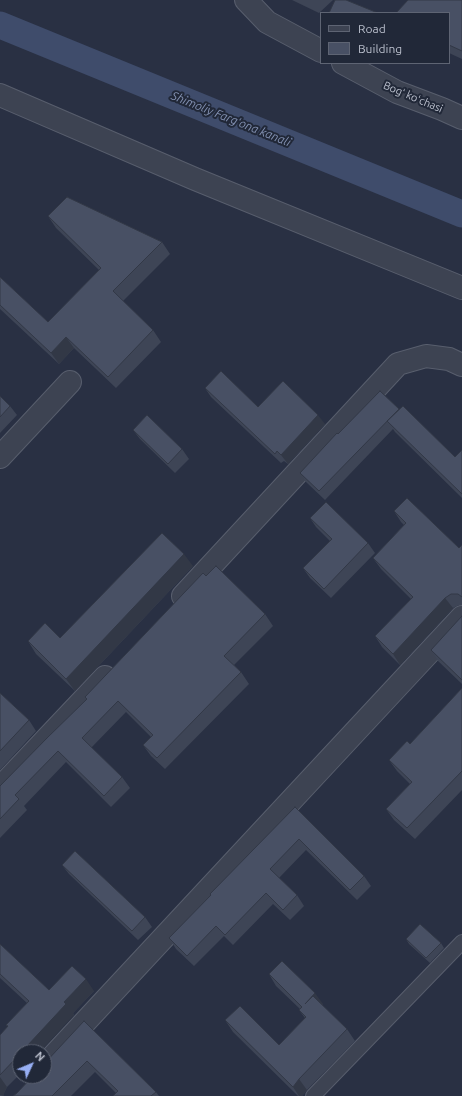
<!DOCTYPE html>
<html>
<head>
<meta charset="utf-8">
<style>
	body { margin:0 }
	#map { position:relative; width:462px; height:1096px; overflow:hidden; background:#293043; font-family:Ubuntu,sans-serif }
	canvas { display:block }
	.legend { position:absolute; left:320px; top:12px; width:130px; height:52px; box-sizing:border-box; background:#212838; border:1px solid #5e6473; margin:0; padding:5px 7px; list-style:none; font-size:12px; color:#babfcc }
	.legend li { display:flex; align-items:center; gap:8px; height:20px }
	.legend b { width:20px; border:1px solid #5e6473 }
	.north { position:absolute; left:12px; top:1044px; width:40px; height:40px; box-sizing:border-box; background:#212838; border:1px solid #5e6473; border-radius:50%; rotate:46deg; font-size:11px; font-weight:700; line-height:16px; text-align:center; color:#babfcc }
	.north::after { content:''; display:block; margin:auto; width:14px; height:18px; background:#97aff4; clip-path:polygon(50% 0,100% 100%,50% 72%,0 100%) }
</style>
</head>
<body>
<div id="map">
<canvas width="462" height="1096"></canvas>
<ul class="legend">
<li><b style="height:5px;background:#3d4352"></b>Road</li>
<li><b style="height:11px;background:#485064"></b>Building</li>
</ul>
<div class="north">N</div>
</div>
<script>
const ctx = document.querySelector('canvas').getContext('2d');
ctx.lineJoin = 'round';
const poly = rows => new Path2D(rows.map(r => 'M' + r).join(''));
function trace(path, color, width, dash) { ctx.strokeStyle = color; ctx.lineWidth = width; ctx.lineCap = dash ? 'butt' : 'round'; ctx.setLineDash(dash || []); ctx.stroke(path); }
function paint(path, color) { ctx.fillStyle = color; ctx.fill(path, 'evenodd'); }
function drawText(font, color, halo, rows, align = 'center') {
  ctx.font = font + ' Ubuntu,sans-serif'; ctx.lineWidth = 4; ctx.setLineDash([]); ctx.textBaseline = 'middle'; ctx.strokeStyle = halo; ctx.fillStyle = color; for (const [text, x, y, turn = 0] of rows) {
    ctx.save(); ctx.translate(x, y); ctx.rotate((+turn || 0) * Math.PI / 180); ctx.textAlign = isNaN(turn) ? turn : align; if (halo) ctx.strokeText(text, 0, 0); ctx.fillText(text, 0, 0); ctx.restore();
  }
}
const canal = poly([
	[0,25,462,214]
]);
const service = poly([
	[313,1096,462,942]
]);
const minor = poly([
	[246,0,267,22,321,51],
	[343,63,397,92,442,109,462,118],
	[0,457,70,382],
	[183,596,398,364,426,356,449,359,462,365],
	[0,788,105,677],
	[44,1066,462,617]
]);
const tertiary = poly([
	[0,95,195,179,462,288]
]);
const wall = poly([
	[292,0,333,0,319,13],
	[462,0,462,59,449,53,449,13],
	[48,216,162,242,170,254,123,301,153,330,161,342,116,388,74,348,59,364,0,309,0,277,48,322,99,270,56,228],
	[205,388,258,407,325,424,288,464,284,461,281,463,211,397],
	[0,396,10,406,17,415,0,433],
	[399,409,455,457,462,450,462,498,395,432,393,429,325,500,306,482,300,473,338,434],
	[133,430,182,449,189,459,175,473,140,439],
	[394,511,459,548,462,545,462,605,459,605,453,608,400,665,382,647,375,636,411,599,381,569,373,558,404,525,401,522],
	[310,518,368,543,375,553,331,598,310,578,303,568,330,541,316,527],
	[193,566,75,691,36,654,28,641,60,638],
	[206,576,265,614,273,626,234,665,241,672,249,684,165,769,151,756,143,745,151,737,126,712,91,748,122,777,130,788,111,807,66,762,24,806,27,810,0,838,0,786,86,699,85,697],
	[462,616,462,684,438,661,431,650],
	[462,688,462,790,415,839,394,820,386,809,410,784,397,771,389,760,410,744],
	[0,693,29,720,36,731,0,770],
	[295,807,364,876,371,886,357,900,306,850,279,878,297,895,304,906,290,920,273,904,233,945,224,936,194,966,176,949,169,938,211,896],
	[62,865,145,917,152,927,138,940,69,874],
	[406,939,441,943,444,948,430,963,409,944],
	[0,944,49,990,94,991,73,1013,74,1015,20,1052,20,1074,7,1087,4,1093,4,1096,0,1096,0,1035,8,1027,6,1025,27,1003,0,978],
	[269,974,323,1004,322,1005,347,1029,355,1041,307,1090,302,1096,298,1096,233,1032,225,1020,279,1045,305,1018,299,1010,300,1009,276,986],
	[84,1021,156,1092,159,1096,113,1096,116,1093,95,1072,71,1096,13,1096,17,1093]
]);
const shadedWall = poly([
	[66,337,74,348,59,364,51,353],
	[318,415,325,424,288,464,281,455],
	[184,554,193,566,75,691,66,679],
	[445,598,453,608,400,665,393,654],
	[86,979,94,991,73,1013,74,1015,40,1052,24,1052,27,1046,64,1002],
	[315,993,323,1004,313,1016,305,1004],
	[0,1077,7,1087,4,1093,4,1096,0,1095],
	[299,1079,307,1090,302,1096,299,1096,293,1087]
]);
const building = poly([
	[335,0,346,0,378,13,329,13,335,0],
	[408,0,462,0,462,51,449,45,449,13,396,13,408,0],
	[67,197,162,242,113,291,153,330,108,377,66,337,51,353,0,305,0,277,48,322,101,268,48,216,67,197],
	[221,371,258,407,283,381,318,415,281,455,277,451,275,454,205,388,221,371],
	[380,391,399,409,319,491,300,473,337,433,338,434,380,391],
	[0,396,10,406,0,417,0,396],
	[403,406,455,457,462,450,462,494,387,421,403,406],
	[147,415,182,449,168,464,133,430,147,415],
	[407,498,459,548,462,545,462,597,458,594,451,594,445,598,393,654,375,636,413,597,373,558,406,523,394,511,407,498],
	[326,502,368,543,324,589,303,568,332,539,310,518,326,502],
	[162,533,184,554,66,679,28,641,45,623,60,638,162,533],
	[216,566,265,614,224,656,241,672,157,758,143,745,153,735,118,701,82,738,122,777,104,796,58,751,15,795,19,799,0,819,0,786,47,738,87,699,85,697,203,573,206,576,216,566],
	[462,616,462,680,431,650,462,616],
	[462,688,462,771,407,828,386,809,412,782,389,760,407,741,410,744,462,688],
	[0,693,29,720,0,751,0,693],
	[295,807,364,876,350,890,299,839,270,869,297,895,283,910,266,893,225,935,216,926,187,956,169,938,211,895,210,894,295,807],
	[75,851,145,917,132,931,62,865,75,851],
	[420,924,441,943,426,958,406,939,420,924],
	[0,944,49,990,72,966,86,979,64,1002,66,1004,27,1046,24,1052,20,1052,20,1055,18,1056,0,1075,0,1035,8,1026,6,1025,29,1001,0,974,0,944],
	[282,961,315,993,305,1004,313,996,347,1029,299,1079,293,1087,225,1020,240,1006,279,1045,306,1017,299,1010,302,1007,269,974,282,961],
	[84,1021,156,1092,151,1096,113,1096,118,1091,87,1061,52,1096,13,1096,17,1093,33,1076,44,1076,44,1064,84,1021]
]);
const streetNames = [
	["Bogʻ koʻchasi",413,97,23]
];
const waterNames = [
	["Shimoliy Fargʻona kanali",231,119,22]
];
trace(canal, '#3f4c6b', 27);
trace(service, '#585e6d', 16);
trace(minor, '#585e6d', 24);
trace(tertiary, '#585e6d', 24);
trace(service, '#3d4352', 14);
trace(minor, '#3d4352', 22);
trace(tertiary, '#3d4352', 22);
paint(wall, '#3e4556');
paint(shadedWall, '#323846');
paint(building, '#485064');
trace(building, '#323846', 1);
drawText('11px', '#babfcc', '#212838', streetNames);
drawText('italic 12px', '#8391b2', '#212838', waterNames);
</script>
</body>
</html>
